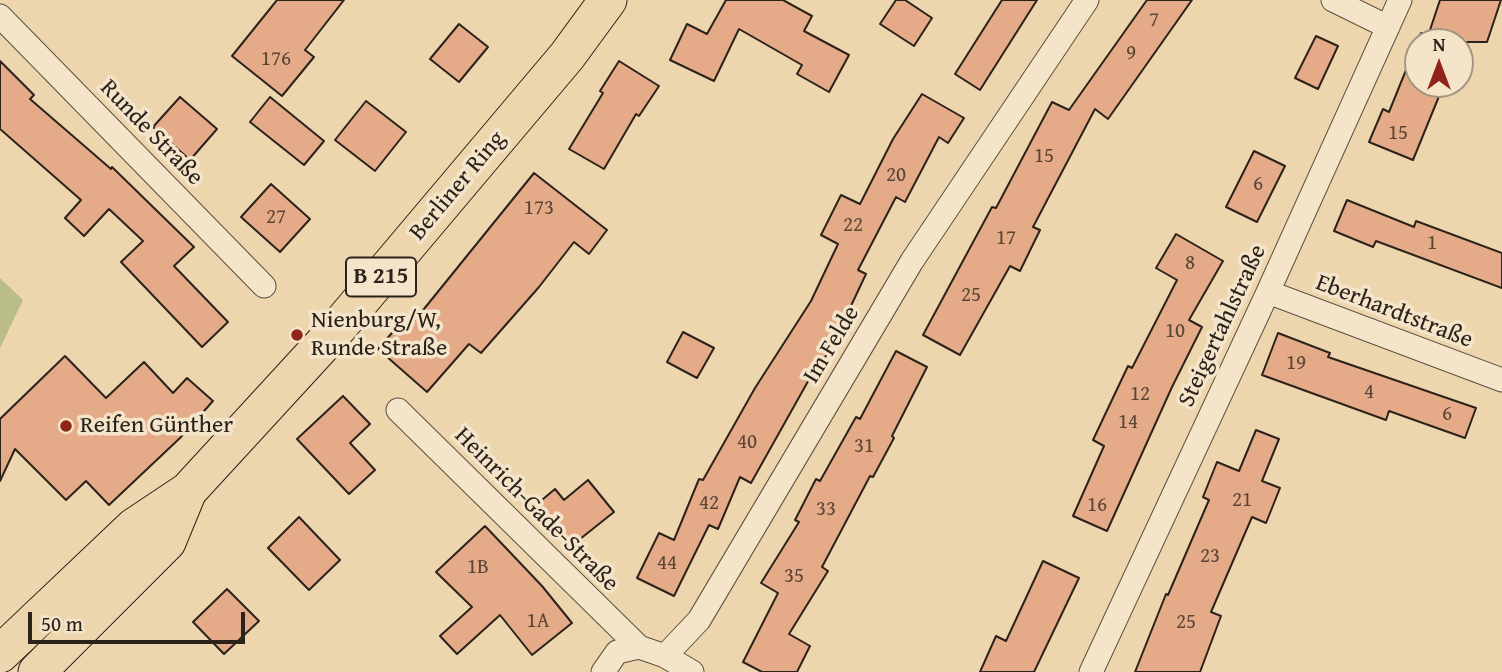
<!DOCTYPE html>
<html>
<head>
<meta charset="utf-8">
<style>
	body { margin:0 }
	#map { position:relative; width:1502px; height:672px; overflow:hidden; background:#edd5ad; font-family:"Gentium Book Plus",serif }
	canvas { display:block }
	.north { position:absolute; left:1404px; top:28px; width:70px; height:70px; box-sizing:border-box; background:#f3e4ca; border:2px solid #a39784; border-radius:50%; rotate:0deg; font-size:19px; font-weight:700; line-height:28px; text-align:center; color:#2b231a }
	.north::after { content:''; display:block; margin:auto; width:24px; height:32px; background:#8f2418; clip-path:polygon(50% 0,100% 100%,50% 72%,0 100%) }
	.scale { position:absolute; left:28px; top:612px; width:217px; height:32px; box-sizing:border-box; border:4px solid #2b231a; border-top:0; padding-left:9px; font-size:21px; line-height:24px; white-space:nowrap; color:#2b231a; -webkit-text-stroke:5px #f3e4ca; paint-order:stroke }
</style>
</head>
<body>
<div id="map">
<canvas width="1502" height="672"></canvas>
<div class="north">N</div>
<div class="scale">50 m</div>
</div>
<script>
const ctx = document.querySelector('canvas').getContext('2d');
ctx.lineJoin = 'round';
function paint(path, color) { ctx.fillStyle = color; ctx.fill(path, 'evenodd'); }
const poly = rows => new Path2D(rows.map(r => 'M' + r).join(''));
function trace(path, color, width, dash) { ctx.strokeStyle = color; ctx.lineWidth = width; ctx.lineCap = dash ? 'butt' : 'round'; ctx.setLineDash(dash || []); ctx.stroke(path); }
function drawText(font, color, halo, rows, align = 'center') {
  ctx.font = font + ' "Gentium Book Plus",serif'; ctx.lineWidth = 7; ctx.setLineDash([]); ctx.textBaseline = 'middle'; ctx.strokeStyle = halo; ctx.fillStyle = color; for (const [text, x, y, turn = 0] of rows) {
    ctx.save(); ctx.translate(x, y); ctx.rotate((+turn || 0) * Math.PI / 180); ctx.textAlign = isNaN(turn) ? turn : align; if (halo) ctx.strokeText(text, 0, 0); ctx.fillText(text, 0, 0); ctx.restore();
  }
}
const green = poly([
	[0,278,23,300,0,348]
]);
const building = poly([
	[277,0,344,0,305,50,314,57,282,96,232,56,277,0],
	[726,0,783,0,812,16,804,31,849,55,829,92,797,74,802,65,739,29,714,81,670,60,687,24,707,34,726,0],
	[896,0,905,0,932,18,914,46,880,24,896,0],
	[1002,0,1037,0,980,90,955,74,1002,0],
	[1147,0,1192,0,1108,119,1095,109,1033,227,1040,230,1020,271,1010,266,960,355,923,335,992,207,996,208,1052,102,1069,110,1147,0],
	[1440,0,1501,0,1487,42,1461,42,1460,45,1460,42,1418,42,1418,84,1444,84,1413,160,1369,142,1383,109,1389,112,1421,33,1428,36,1440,0],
	[459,24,488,47,459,82,430,59,459,24],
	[1316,36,1338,46,1318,89,1295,78,1316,36],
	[0,61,34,95,30,99,111,169,112,167,194,247,174,266,228,322,202,347,121,262,143,241,109,209,84,236,65,218,81,200,0,129,0,61],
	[619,61,659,86,639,116,636,114,604,169,569,149,603,93,600,91,619,61],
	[922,94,964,118,948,143,939,137,905,202,896,197,858,270,866,274,832,346,812,378,811,376,751,483,740,477,718,529,709,525,674,596,637,578,659,533,674,540,699,479,703,480,755,388,811,301,838,244,821,235,841,195,860,204,893,139,922,94],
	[180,97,217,129,190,160,153,127,180,97],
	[270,97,324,141,304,165,250,122,270,97],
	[366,101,406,132,375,171,335,140,366,101],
	[1254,151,1285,166,1257,222,1226,207,1254,151],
	[534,173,607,230,589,254,574,242,539,287,481,353,469,344,427,392,378,349,404,319,411,325,534,173],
	[271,184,310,219,280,252,241,217,271,184],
	[1347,200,1414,227,1416,221,1502,253,1502,288,1376,241,1373,247,1334,231,1347,200],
	[1176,234,1223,261,1189,320,1202,327,1172,387,1107,531,1073,516,1104,446,1093,440,1128,366,1132,368,1177,280,1156,268,1176,234],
	[683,332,714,348,697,378,667,362,683,332],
	[1278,333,1330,353,1328,357,1476,408,1465,438,1389,411,1386,420,1262,375,1278,333],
	[896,351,927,367,892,436,894,438,873,477,870,476,822,567,828,571,789,634,810,646,797,672,762,672,743,662,778,593,761,583,799,522,795,520,816,479,820,481,856,417,860,419,896,351],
	[65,356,106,398,144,362,173,393,187,378,213,401,180,438,109,505,86,481,66,500,15,449,0,481,0,419,65,356],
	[343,396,370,424,350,443,375,470,349,494,297,439,343,396],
	[1256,430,1279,439,1262,481,1280,488,1266,523,1252,517,1211,612,1221,616,1200,672,1135,672,1166,594,1168,595,1209,500,1203,497,1217,462,1239,471,1256,430],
	[588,480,614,512,570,547,536,505,555,489,564,500,588,480],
	[299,517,340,560,309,590,268,548,299,517],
	[485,526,542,586,572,623,532,655,500,615,457,654,440,636,472,607,436,572,485,526],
	[1043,561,1079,578,1034,672,980,672,996,636,1006,641,1043,561],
	[227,589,259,621,224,654,193,622,227,589]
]);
const street = poly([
	[1333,0,1388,27],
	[0,16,264,286],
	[1268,292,1502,380],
	[398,410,639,647],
	[665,656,692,672],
	[603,672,617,652,639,647,665,656,699,620,912,261,1087,0],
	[1091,672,1268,292,1400,0]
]);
const primary = poly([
	[0,654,134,527,188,491,335,331,567,56,608,0],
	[37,672,167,542,188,491]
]);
const markers = [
	[297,335,7,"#8f2418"],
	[66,426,7,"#8f2418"]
];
const numberNames = [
	["7",1154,21],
	["9",1131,54],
	["176",276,60],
	["15",1398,134],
	["15",1044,157],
	["20",896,176],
	["6",1258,185],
	["173",539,209],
	["27",276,218],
	["22",853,226],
	["17",1006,239],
	["1",1432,244],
	["8",1190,264],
	["25",971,296],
	["10",1175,332],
	["19",1296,364],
	["4",1369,393],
	["12",1140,395],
	["6",1447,415],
	["14",1128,423],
	["40",747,443],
	["31",864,447],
	["21",1242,501],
	["42",709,504],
	["16",1097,506],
	["33",826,510],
	["23",1210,557],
	["44",667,564],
	["1B",478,568],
	["35",794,577],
	["1A",538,622],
	["25",1186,623]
];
const shields = [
	[381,277,70]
];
const shieldNames = [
	["B 215",381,277]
];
const streetNames = [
	["Runde Straße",151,133,46],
	["Berliner Ring",458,186,-50],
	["Eberhardtstraße",1394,312,21],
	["Steigertahlstraße",1223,326,-65],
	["Im Felde",832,345,-59],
	["Heinrich-Gade-Straße",536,510,45]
];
const poiNames = [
	["Nienburg/W,",311,321],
	["Runde Straße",311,349],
	["Reifen Günther",80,426]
];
paint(green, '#babd88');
paint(building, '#e5ab88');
trace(building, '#2b231a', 2);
trace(street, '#5c503f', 25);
trace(primary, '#2b231a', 39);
trace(street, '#f3e4ca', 23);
trace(primary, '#edd5ad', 37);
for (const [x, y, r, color] of markers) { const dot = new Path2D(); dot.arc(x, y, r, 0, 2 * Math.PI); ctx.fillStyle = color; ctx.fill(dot); trace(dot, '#f3e4ca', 2.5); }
drawText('21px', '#5a4536', null, numberNames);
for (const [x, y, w] of shields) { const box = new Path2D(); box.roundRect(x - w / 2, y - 19.5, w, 39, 5); ctx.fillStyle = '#f3e4ca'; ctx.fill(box); trace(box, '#2b231a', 2); }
drawText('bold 23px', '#2b231a', null, shieldNames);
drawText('24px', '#2b231a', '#f3e4ca', streetNames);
drawText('24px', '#2b231a', '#f3e4ca', poiNames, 'left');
</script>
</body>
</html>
